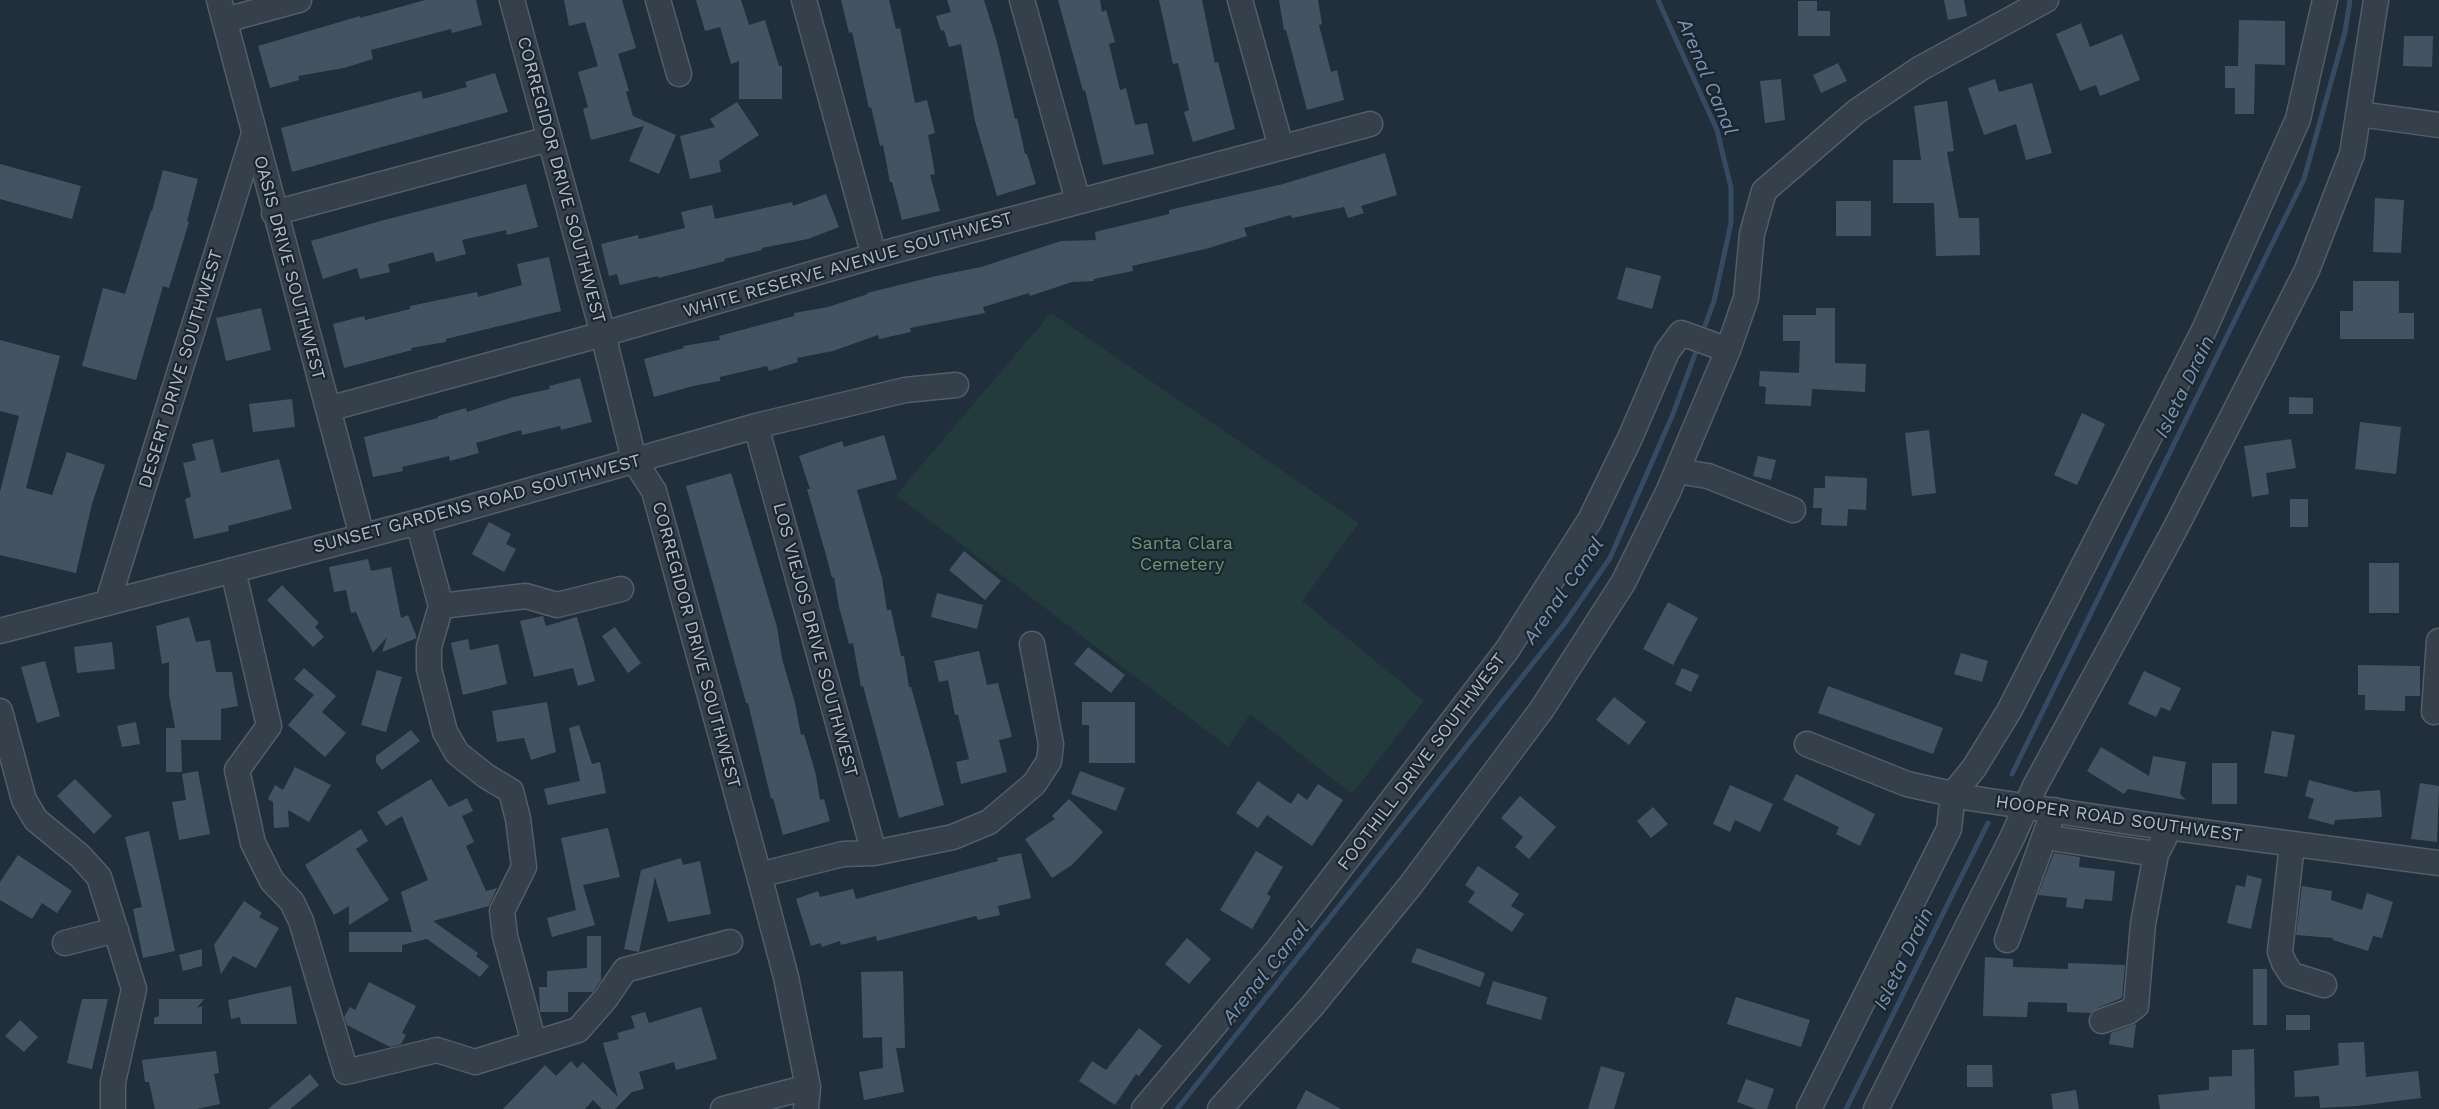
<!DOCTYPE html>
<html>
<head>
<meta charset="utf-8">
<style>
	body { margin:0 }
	canvas { display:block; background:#212e3b }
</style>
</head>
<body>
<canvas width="2439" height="1109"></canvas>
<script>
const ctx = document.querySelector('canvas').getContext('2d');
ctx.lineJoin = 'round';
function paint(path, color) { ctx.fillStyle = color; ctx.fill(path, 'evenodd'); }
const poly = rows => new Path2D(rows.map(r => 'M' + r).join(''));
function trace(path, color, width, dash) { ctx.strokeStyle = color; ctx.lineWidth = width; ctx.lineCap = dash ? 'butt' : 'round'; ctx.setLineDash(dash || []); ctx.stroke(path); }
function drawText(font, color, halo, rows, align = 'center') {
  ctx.font = font + ' "Work Sans",sans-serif'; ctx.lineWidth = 4.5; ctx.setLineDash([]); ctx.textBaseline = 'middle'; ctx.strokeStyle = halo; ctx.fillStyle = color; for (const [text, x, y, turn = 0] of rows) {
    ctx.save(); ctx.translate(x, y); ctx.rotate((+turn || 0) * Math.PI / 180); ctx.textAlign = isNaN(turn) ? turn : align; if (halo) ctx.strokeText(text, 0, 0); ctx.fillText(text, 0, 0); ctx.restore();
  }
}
const green = poly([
	[1051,313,1359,523,1302,601,1424,701,1352,794,1250,714,1228,747,896,495]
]);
const stream = poly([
	[1658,0,1717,130,1731,188,1731,223,1714,301,1702,334],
	[2012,774,2304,179,2345,32,2350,0],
	[1177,1109,1565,623,1610,558,1673,414,1698,346],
	[1846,1109,1988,823]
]);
const building = poly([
	[425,0,476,0,482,25,452,33,451,29,371,50,373,59,344,68,298,76,299,80,270,88,258,46,360,16,360,18],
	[564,0,622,0,636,48,618,54,629,91,626,92,633,116,676,135,659,174,629,161,644,126,591,140,583,109,588,107,578,72,598,66,585,22,569,26],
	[696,0,741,0,749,25,765,20,779,66,782,66,782,99,739,99,739,61,731,64,720,27,705,31],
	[841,0,889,0,896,29,900,28,915,103,927,100,935,133,928,135,935,174,930,175,940,211,902,220,892,182,890,182,883,145,880,146,871,107,869,108,852,32,849,33],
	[947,0,984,0,997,42,1015,119,1017,118,1025,154,1027,154,1036,184,997,196,975,121,961,44,949,47,944,30,941,31,936,16,951,12],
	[1058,0,1100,0,1102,12,1106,10,1115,42,1109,44,1120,90,1126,88,1135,125,1147,123,1154,154,1103,165,1085,90,1083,91],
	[1159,0,1202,0,1215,63,1218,62,1235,129,1193,142,1184,112,1189,110,1178,63,1173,64],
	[1279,0,1318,0,1322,24,1319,25,1331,72,1337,70,1344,100,1307,110,1286,30,1284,30],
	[1944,0,1964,0,1967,16,1948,20],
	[1798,1,1817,1,1817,11,1830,11,1830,36,1798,36],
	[2239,20,2285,21,2285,65,2255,64,2254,114,2235,114,2235,88,2225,88,2225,66,2238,66],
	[2081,23,2090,47,2122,34,2140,80,2100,96,2096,85,2080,91,2056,34],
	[2404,36,2433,36,2432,67,2403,66],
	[1838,63,1847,81,1821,93,1813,75],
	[495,73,508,112,292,172,281,128,421,91,423,99,467,87,465,82],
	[1781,79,1785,120,1765,123,1760,81],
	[1995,79,1999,92,2032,83,2052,153,2026,160,2016,124,1984,135,1968,88],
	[1947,101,1954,151,1947,152,1959,218,1979,218,1980,255,1936,256,1934,203,1893,203,1893,160,1921,160,1914,106],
	[737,102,759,135,719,161,721,172,690,179,680,136,715,127,710,119],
	[1385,153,1397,195,1361,206,1364,213,1348,218,1344,207,1292,218,1291,215,1244,228,1247,236,1209,248,1132,266,1133,271,1094,279,1094,281,1072,282,1030,296,1029,293,983,307,985,313,910,328,911,332,879,339,878,335,833,351,797,358,798,362,769,371,767,366,720,377,720,381,693,386,654,397,644,359,684,348,683,346,720,340,719,336,794,316,794,313,828,307,868,294,867,293,936,276,981,267,1061,241,1096,240,1095,232,1169,214,1169,210,1283,184],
	[0,164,81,186,72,219,0,199],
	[163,170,198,179,187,221,189,222,169,288,163,286,136,380,82,366,103,288,125,294,151,211,152,211],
	[526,184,538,227,507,235,506,230,462,240,466,254,436,262,433,252,388,264,390,272,360,279,357,268,323,279,311,241,384,220],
	[826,194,839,227,808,239,762,248,762,250,724,259,725,261,658,278,658,276,620,285,617,274,609,276,601,244,638,235,639,239,685,228,681,212,712,205,715,219,792,202,793,206],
	[2375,198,2404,200,2401,253,2373,252],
	[1836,201,1871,201,1871,236,1836,236],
	[549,257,561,311,446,339,446,342,411,348,412,350,344,368,333,324,364,316,365,320,410,309,410,306,477,292,478,297,522,285,517,264],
	[1626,267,1661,276,1652,309,1617,299],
	[2353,281,2399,281,2399,313,2414,313,2414,339,2340,339,2340,311,2353,311],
	[261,308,271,350,226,361,216,318],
	[1816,308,1835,308,1835,363,1866,364,1865,392,1812,389,1811,406,1765,404,1766,387,1759,386,1760,371,1799,373,1800,341,1783,341,1783,315,1816,315],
	[0,340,60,356,26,488,52,495,67,452,105,465,92,504,76,573,0,555,0,492,19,416,0,411],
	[580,378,592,422,561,430,560,426,522,435,521,430,476,443,479,453,450,461,449,456,402,467,403,471,373,477,364,437,438,418,438,416,466,408,467,412,513,397,550,389,549,386],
	[2289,397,2313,398,2313,414,2289,414],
	[292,399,295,427,253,432,249,404],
	[2082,413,2105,424,2077,485,2054,475],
	[2360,422,2401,427,2396,474,2355,469],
	[1929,430,1936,493,1912,496,1905,433],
	[884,435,897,479,857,490,882,578,887,610,891,610,901,656,904,656,909,687,911,687,944,805,899,818,863,686,861,687,853,643,849,644,839,607,834,577,832,578,826,555,807,489,810,489,799,456,842,441,844,447],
	[213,439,221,473,279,459,292,509,228,526,229,531,194,539,185,499,191,497,183,463,196,460,192,444],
	[2291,439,2296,468,2266,473,2269,494,2252,497,2244,446],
	[1758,456,1776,460,1771,480,1753,476],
	[731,473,777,627,782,659,795,703,801,735,804,734,816,775,820,800,824,799,830,821,783,835,773,798,771,799,748,703,746,703,686,486],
	[1825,476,1867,478,1866,510,1848,509,1847,526,1821,525,1822,508,1813,508,1814,488,1825,488],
	[2290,499,2308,499,2308,527,2290,527],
	[489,522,511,534,506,544,516,549,504,572,472,554],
	[964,551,1001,581,985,600,949,570],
	[368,559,371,571,391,567,401,618,408,615,417,638,382,652,387,637,373,653,356,612,351,613,346,590,334,592,329,567],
	[2369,563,2399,563,2399,613,2369,613],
	[282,585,319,623,315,627,324,637,313,647,267,600],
	[937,593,983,605,977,629,931,617],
	[1668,602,1698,618,1673,665,1643,649],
	[543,616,546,626,577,617,595,681,578,686,573,668,534,677,520,621],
	[189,617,196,642,210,640,216,672,232,672,238,706,221,709,221,740,181,740,182,772,166,772,166,728,175,728,169,695,169,662,162,664,156,626],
	[615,627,641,663,628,673,602,636],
	[468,639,470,650,498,644,507,684,463,695,451,643],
	[112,642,115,669,77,673,74,647],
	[1088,647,1125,675,1111,693,1074,664],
	[979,651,987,685,998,683,1012,737,999,740,1007,772,961,784,956,762,969,759,958,715,955,715,948,680,939,682,934,661],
	[1961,653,1988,661,1982,682,1954,674],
	[45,661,60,716,37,723,21,667],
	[2358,665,2420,666,2420,696,2405,696,2405,711,2365,710,2365,695,2358,695],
	[304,668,336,696,322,712,346,733,325,757,288,725,314,695,294,679],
	[1682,668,1699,675,1691,692,1675,684],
	[377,670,402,677,386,732,361,725],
	[2144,671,2181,688,2170,711,2161,707,2156,717,2128,704],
	[1828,686,1943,728,1933,754,1818,713],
	[1614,697,1646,722,1629,745,1596,720],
	[547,702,556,752,531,760,524,738,497,742,492,711],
	[1082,702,1135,702,1135,763,1089,763,1089,725,1082,725],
	[136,722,140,744,122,747,117,726],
	[579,725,592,764,600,762,606,793,548,805,544,789,580,781,569,728],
	[411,730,420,741,382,770,376,762,376,756],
	[2272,731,2295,735,2287,777,2264,773],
	[2101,747,2149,776,2153,756,2186,762,2180,794,2186,800,2128,789,2124,794,2087,771],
	[2212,763,2237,763,2237,804,2212,804],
	[295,767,331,785,309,822,288,810,289,827,274,828,273,802,268,799,275,785,283,790],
	[198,771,210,834,179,840,172,802,186,800,182,774],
	[1080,771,1125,788,1116,811,1071,794],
	[1796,774,1875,814,1860,846,1836,834,1839,827,1783,800],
	[75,779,112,816,94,834,57,796],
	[431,779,449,807,467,798,473,811,462,816,474,842,466,846,486,891,497,888,489,906,433,921,478,953,476,956,489,966,480,977,427,939,402,945,402,952,349,952,349,932,412,932,401,892,428,880,402,816,386,826,377,812],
	[2309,780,2355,792,2380,790,2382,817,2335,820,2334,825,2308,818,2314,799,2305,796],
	[1258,781,1291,804,1298,793,1307,800,1318,784,1343,800,1312,846,1267,815,1258,828,1236,813],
	[2420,783,2439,786,2437,842,2411,839],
	[1730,785,1773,804,1760,832,1735,820,1730,832,1713,824],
	[1520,796,1556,827,1529,859,1515,847,1523,837,1501,818],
	[1069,799,1103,832,1072,865,1052,878,1025,839,1055,819,1052,816],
	[1653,807,1668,824,1651,838,1637,821],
	[608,828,620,877,583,885,595,925,552,937,547,918,576,910,561,838],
	[361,829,368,841,356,849,389,900,349,925,349,906,334,915,305,865],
	[149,831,175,951,143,958,133,909,142,907,125,837],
	[1256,851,1283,867,1267,894,1271,897,1252,929,1220,910],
	[1021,853,1031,898,998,906,1000,915,978,920,976,916,877,941,876,936,841,945,840,941,822,947,820,943,811,946,796,899,818,891,820,897,853,889,856,899,998,861,997,858],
	[2054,853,2080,857,2079,867,2115,871,2112,901,2085,899,2083,909,2066,907,2067,898,2038,895],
	[18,855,72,891,57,913,42,903,32,919,0,900,0,882],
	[681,858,683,865,700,861,711,914,668,922,655,877,639,952,624,949,641,870],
	[1478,866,1519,894,1511,906,1524,914,1512,932,1468,902,1475,892,1465,885],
	[2247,875,2262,879,2251,929,2227,923,2236,885,2245,887],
	[2302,886,2332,891,2331,900,2362,910,2367,893,2393,902,2382,938,2373,936,2368,951,2333,940,2333,938,2296,935],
	[244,901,262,913,259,917,279,928,256,968,233,956,221,974,214,945],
	[587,936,601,936,601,980,593,992,568,992,568,1012,540,1012,539,987,547,987,547,971,587,968],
	[1187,938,1211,959,1189,984,1165,964],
	[1417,948,1485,973,1480,987,1411,962],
	[202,949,202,966,183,971,179,955],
	[1985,957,2013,959,2013,967,2068,969,2068,963,2125,965,2122,998,2097,1008,2091,1013,2067,1012,2067,1003,2028,1002,2027,1017,1983,1016],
	[2253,969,2267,969,2267,1025,2253,1025],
	[903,971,905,1048,896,1048,904,1092,864,1100,859,1072,883,1068,882,1037,863,1038,861,972],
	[1493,981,1547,997,1541,1020,1486,1004],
	[369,982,416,1006,402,1033,406,1035,401,1044,390,1047,347,1025,344,1017,350,1007,355,1010],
	[291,986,297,1024,241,1024,240,1017,231,1019,228,1000],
	[1736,997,1810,1020,1801,1047,1727,1024],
	[82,999,108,999,92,1069,67,1063],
	[159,999,204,999,197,1008,202,1006,202,1024,154,1024,154,1018,159,1016],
	[701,1007,717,1059,676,1070,674,1062,639,1072,644,1089,632,1092,615,1109,602,1109,593,1100,585,1109,503,1109,545,1065,556,1076,571,1061,577,1068,583,1062,618,1097,603,1043,619,1039,617,1033,635,1028,631,1016,645,1012,649,1023],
	[2286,1015,2310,1015,2310,1030,2286,1030],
	[20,1020,38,1037,24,1052,5,1036],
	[2136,1024,2133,1048,2109,1044,2111,1033],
	[1139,1028,1162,1046,1139,1076,1136,1074,1115,1105,1079,1081,1092,1061,1106,1070],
	[2364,1042,2366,1077,2418,1071,2421,1098,2357,1106,2320,1108,2319,1096,2295,1097,2294,1071,2339,1065,2338,1043],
	[2254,1049,2255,1109,2160,1109,2158,1095,2209,1090,2209,1077,2232,1076,2232,1050],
	[216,1051,219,1073,214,1074,220,1104,197,1109,155,1109,149,1082,145,1082,142,1060],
	[1967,1065,1992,1065,1993,1087,1967,1087],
	[1601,1066,1625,1073,1614,1109,1588,1109],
	[310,1074,319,1085,290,1109,268,1109],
	[1746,1079,1774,1089,1767,1109,1756,1109,1737,1102],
	[1306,1090,1341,1109,1296,1109],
	[2076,1090,2079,1109,2053,1109,2051,1094]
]);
const minor = poly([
	[219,0,362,536],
	[512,0,603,334,634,460,654,491,759,875,786,977,808,1087,806,1109],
	[658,0,679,74],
	[804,0,874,256],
	[1022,0,1078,201],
	[1240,0,1281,147],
	[225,20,299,0],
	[2359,114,2439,125],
	[274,213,549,139],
	[328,409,603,334,874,256,1370,124],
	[756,426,874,853],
	[1677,471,1708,476,1793,510],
	[418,522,441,606,429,647,429,669,445,732,457,753,486,776,511,791,518,819,524,867,502,911,505,936,534,1043],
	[233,570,269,726,237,770,253,843,272,881,292,902,301,921,346,1072,437,1050,475,1062,578,1030,606,998,625,970,730,942],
	[108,601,253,137],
	[441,606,526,596,557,605,621,589],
	[0,631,418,522,756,426,905,390,956,385],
	[0,711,24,800,36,820,80,856,99,877,134,989,113,1082,113,1109],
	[2434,712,2439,641],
	[1807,744,1907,784,1970,798,2143,824,2439,863],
	[2044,837,2156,854],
	[2292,844,2280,952,2284,963,2292,975,2324,985],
	[759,875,843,854,874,853,953,837,989,822,1034,784,1049,761,1051,744,1032,644],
	[2007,940,2054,810],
	[65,943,116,930],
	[2102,1021,2128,1012,2136,1006,2143,924,2156,854,2164,839,2165,827],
	[723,1109,808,1087],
	[1144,1109,1276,952,1507,650,1590,520,1630,438,1667,352,1681,333,1728,350],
	[1220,1109,1313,1005,1410,886,1542,709,1623,583,1668,492,1728,350,1746,298,1752,234,1764,191,1857,111,1921,68,2046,0],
	[1809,1109,1949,829,1953,794,1974,768,2009,711,2204,330,2298,119,2325,0],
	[1876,1109,2013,836,2035,786,2175,529,2307,270,2352,154,2376,0]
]);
const streetNames = [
	["CORREGIDOR DRIVE SOUTHWEST",561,180,75],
	["WHITE RESERVE AVENUE SOUTHWEST",848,265,-16],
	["OASIS DRIVE SOUTHWEST",289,268,75],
	["DESERT DRIVE SOUTHWEST",181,369,-73],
	["SUNSET GARDENS ROAD SOUTHWEST",477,504,-15],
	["LOS VIEJOS DRIVE SOUTHWEST",815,640,75],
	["CORREGIDOR DRIVE SOUTHWEST",696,645,75],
	["FOOTHILL DRIVE SOUTHWEST",1422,762,-53],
	["HOOPER ROAD SOUTHWEST",2119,819,8]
];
const parkNames = [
	["Santa Clara",1182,544],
	["Cemetery",1182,565]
];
const waterNames = [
	["Arenal Canal",1707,77,67],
	["Isleta Drain",2185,387,-64],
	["Arenal Canal",1564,591,-55],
	["Isleta Drain",1904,959,-64],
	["Arenal Canal",1266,973,-51]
];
paint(green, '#233b3c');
trace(stream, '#354a63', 5);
paint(building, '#445362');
trace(minor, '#535d69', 27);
trace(minor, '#35404b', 24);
drawText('18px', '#b0bac7', '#1b2530', streetNames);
drawText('18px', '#679970', '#1b2530', parkNames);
drawText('italic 20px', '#7793b0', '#1b2530', waterNames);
</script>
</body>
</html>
